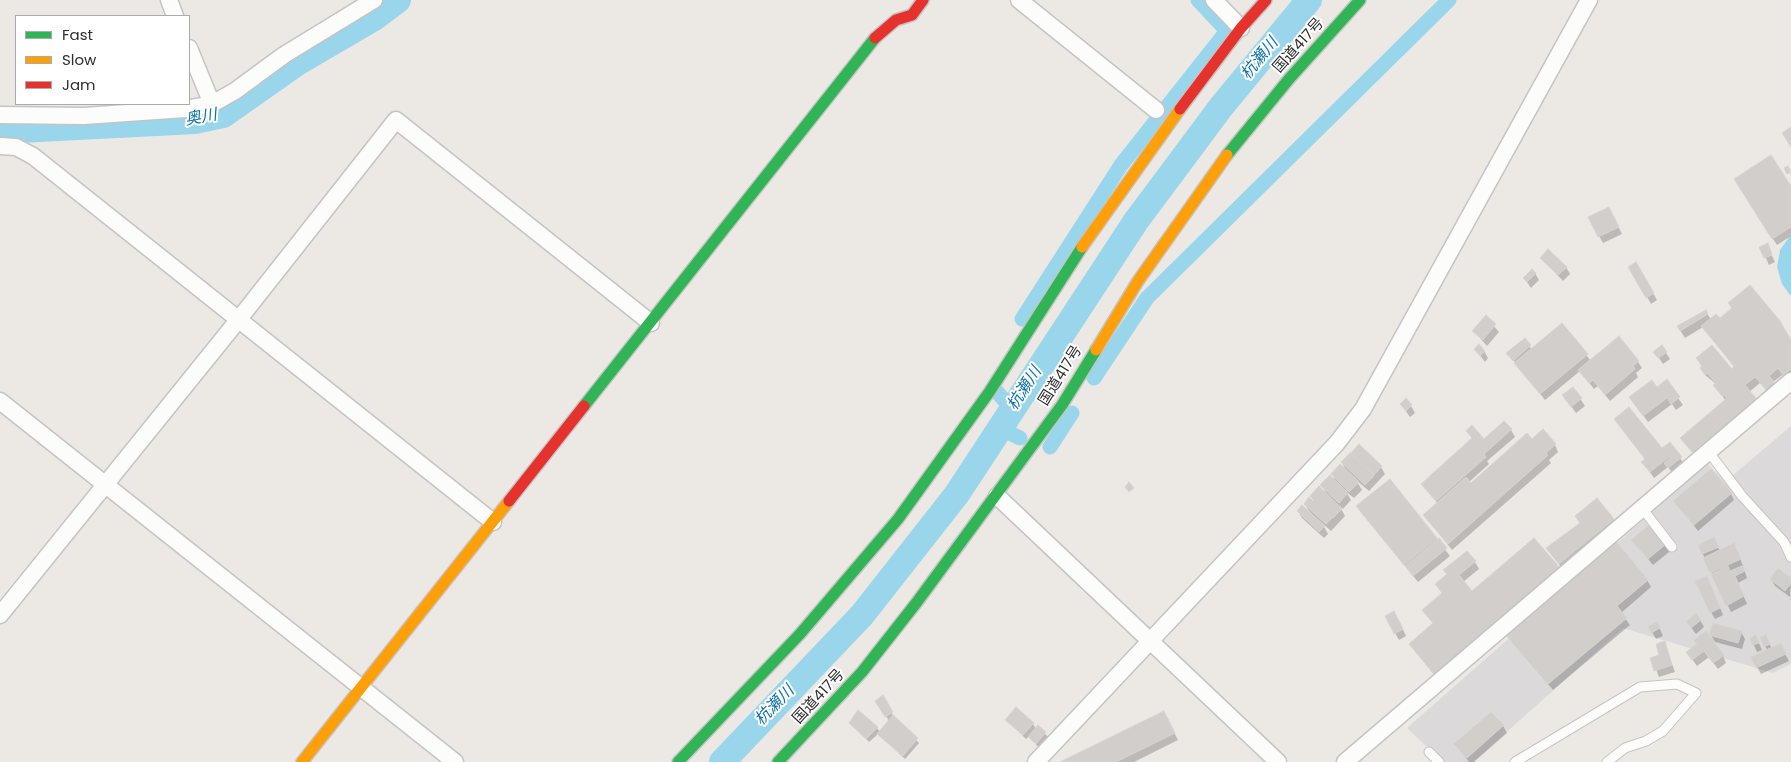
<!DOCTYPE html>
<html>
<head>
<meta charset="utf-8">
<style>
	body { margin:0 }
	#map { position:relative; width:1791px; height:762px; overflow:hidden; background:#ece8e4; font-family:Poppins,sans-serif }
	canvas { display:block }
	.legend { position:absolute; left:15px; top:15px; width:175px; height:90px; box-sizing:border-box; background:#fff; border:1px solid #ababab; margin:0; padding:6px 9px; list-style:none; font-size:15px; color:#2e2e2e }
	.legend li { display:flex; align-items:center; gap:10px; height:25px }
	.legend b { width:25px; border:1px solid #ababab }
</style>
</head>
<body>
<div id="map">
<canvas width="1791" height="762"></canvas>
<ul class="legend">
<li><b style="height:6px;background:#30b455"></b>Fast</li>
<li><b style="height:6px;background:#ff9f0a"></b>Slow</li>
<li><b style="height:6px;background:#e5322d"></b>Jam</li>
</ul>
</div>
<script>
const ctx = document.querySelector('canvas').getContext('2d');
ctx.lineJoin = 'round';
function paint(path, color) { ctx.fillStyle = color; ctx.fill(path, 'evenodd'); }
const poly = rows => new Path2D(rows.map(r => 'M' + r).join(''));
function trace(path, color, width, dash) { ctx.strokeStyle = color; ctx.lineWidth = width; ctx.lineCap = dash ? 'butt' : 'round'; ctx.setLineDash(dash || []); ctx.stroke(path); }
function drawText(font, color, halo, rows, align = 'center') {
  ctx.font = font + ' Poppins,"Noto Sans JP",sans-serif'; ctx.lineWidth = 4; ctx.setLineDash([]); ctx.textBaseline = 'middle'; ctx.strokeStyle = halo; ctx.fillStyle = color; for (const [text, x, y, turn = 0] of rows) {
    ctx.save(); ctx.translate(x, y); ctx.rotate((+turn || 0) * Math.PI / 180); ctx.textAlign = isNaN(turn) ? turn : align; if (halo) ctx.strokeText(text, 0, 0); ctx.fillText(text, 0, 0); ctx.restore();
  }
}
const industrial = poly([
	[1791,426,1791,664,1773,673,1623,628,1473,762,1443,762,1407,728,1707,464,1726,481]
]);
const water = poly([
	[1790,236,1791,236,1791,296,1782,284,1777,267,1780,250]
]);
const shadow = poly([
	[1739,187,1791,189,1791,236,1777,245],
	[1613,216,1622,234,1603,243,1599,236],
	[1767,245,1775,262,1769,265,1761,247],
	[1541,258,1566,267,1570,274,1563,281],
	[1636,264,1657,300,1651,304,1630,267],
	[1535,273,1539,280,1531,288,1524,278],
	[1706,311,1711,320,1719,319,1791,342,1791,379,1788,382,1782,375,1773,382,1777,390,1770,395,1760,383,1749,392,1699,460,1686,445,1726,401,1715,385,1716,384,1705,375,1698,359,1731,371,1735,368,1703,327,1685,338,1678,327],
	[1486,317,1499,332,1487,346,1474,331],
	[1562,325,1591,361,1638,362,1642,368,1636,373,1638,377,1610,401,1598,386,1594,389,1580,371,1545,400,1508,353,1525,340,1532,350],
	[1475,349,1484,351,1488,358,1485,362],
	[1655,352,1666,353,1670,359,1663,364],
	[1666,381,1683,405,1676,410,1672,404,1648,422,1635,404],
	[1573,388,1585,406,1576,413,1564,396],
	[1401,404,1411,406,1415,413,1410,417],
	[1615,419,1662,450,1670,444,1685,465,1673,474,1668,467,1654,478,1643,462,1646,460],
	[1511,430,1515,437,1487,461,1489,464,1469,482,1470,484,1532,440,1555,445,1558,452,1549,460,1551,463,1452,550,1424,515,1438,504,1422,484,1473,439,1468,431,1484,441],
	[1359,446,1381,467,1385,474,1369,491,1356,480,1362,490,1354,498,1346,492,1351,500,1343,509,1339,505,1345,516,1331,531,1322,523,1328,534,1324,538,1302,518,1298,511,1310,513,1305,504,1315,503,1311,496,1328,496,1322,486,1338,484,1332,475,1347,472,1342,463,1357,461,1352,453],
	[1390,481,1450,556,1418,582,1362,513],
	[1731,494,1734,500,1698,531,1675,501],
	[1613,519,1617,526,1564,571,1547,549],
	[1714,539,1720,551,1738,552,1747,578,1738,583,1747,604,1731,612,1699,546],
	[1633,540,1665,545,1669,552,1653,565],
	[1475,562,1479,569,1463,582,1472,592,1559,569,1438,680,1410,644,1434,624,1424,610,1443,594,1437,584],
	[1771,579,1791,579,1790,597,1775,586],
	[1647,580,1651,587,1621,613,1630,625,1553,690,1511,641],
	[1710,584,1723,615,1715,619,1711,612],
	[1398,619,1406,636,1399,640,1395,633],
	[1700,620,1704,627,1696,634,1687,622],
	[1657,623,1663,636,1656,639,1652,632],
	[1741,632,1745,639,1742,649,1715,642,1711,635],
	[1756,637,1762,650,1757,652,1751,638],
	[1664,643,1675,672,1659,677,1652,659,1661,656],
	[1769,643,1772,649,1784,652,1789,661,1761,674,1757,667,1768,651,1765,646],
	[1699,645,1723,656,1726,663,1718,669,1709,657,1697,666,1692,659],
	[883,697,894,717,919,743,905,759,878,734,869,742,851,723,877,728,880,732,889,721,877,701],
	[1167,719,1178,740,1134,762,1062,762],
	[1007,720,1033,724,1036,729,1038,727,1048,737,1039,748,1029,736,1026,739],
	[1503,726,1507,733,1474,762,1469,762,1456,745]
]);
const canal = poly([
	[1022,319,1121,165,1227,31,1198,0],
	[1094,378,1147,298,1449,0],
	[997,392,1013,410],
	[1001,429,1020,438],
	[1050,447,1072,413]
]);
const river = poly([
	[0,131,195,121,223,115,297,63,374,18,398,0],
	[722,762,862,615,957,494,1136,221,1221,107,1309,0]
]);
const building = poly([
	[1791,127,1791,147,1782,133,1791,127],
	[1771,155,1791,186,1791,227,1772,239,1734,179,1771,155],
	[1788,166,1791,172,1787,174,1784,168,1788,166],
	[1609,207,1619,227,1598,237,1588,217,1609,207],
	[1768,243,1772,255,1764,258,1759,247,1768,243],
	[1548,249,1567,267,1558,275,1540,258,1548,249],
	[1636,262,1654,293,1646,298,1628,267,1636,262],
	[1532,269,1536,273,1527,282,1523,278,1532,269],
	[1750,285,1780,321,1791,340,1791,369,1783,375,1778,368,1769,376,1774,382,1766,389,1755,377,1745,385,1758,401,1694,454,1680,438,1727,398,1724,395,1722,396,1713,385,1716,383,1707,373,1705,375,1700,368,1702,366,1696,358,1712,345,1732,369,1734,366,1701,326,1716,314,1720,318,1732,308,1728,303,1750,285],
	[1706,310,1708,314,1680,331,1677,326,1706,310],
	[1486,315,1496,324,1483,340,1472,331,1486,315],
	[1562,323,1588,354,1540,394,1514,363,1562,323],
	[1619,336,1639,361,1633,366,1635,369,1605,395,1593,380,1589,383,1578,370,1619,336],
	[1525,338,1531,345,1513,361,1506,353,1525,338],
	[1479,344,1485,351,1480,356,1474,349,1479,344],
	[1662,345,1667,352,1658,358,1653,352,1662,345],
	[1667,379,1680,397,1671,404,1667,398,1643,416,1629,397,1652,380,1657,387,1667,379],
	[1573,387,1582,398,1571,407,1562,395,1573,387],
	[1406,398,1412,405,1406,411,1400,404,1406,398],
	[1629,407,1662,448,1670,442,1682,457,1668,468,1664,463,1671,457,1670,456,1650,472,1641,462,1645,459,1614,419,1629,407],
	[1504,421,1512,429,1484,454,1486,457,1436,501,1421,484,1472,438,1466,431,1472,425,1484,439,1504,421],
	[1543,429,1556,444,1546,453,1548,455,1448,544,1423,515,1466,477,1471,483,1527,433,1532,439,1543,429],
	[1359,444,1382,466,1374,475,1351,453,1359,444],
	[1350,453,1374,476,1365,485,1341,462,1350,453],
	[1340,464,1359,482,1349,492,1331,474,1340,464],
	[1711,469,1732,493,1694,525,1673,501,1711,469],
	[1330,475,1348,493,1339,503,1320,485,1330,475],
	[1390,479,1437,538,1404,565,1356,506,1390,479],
	[1129,482,1134,488,1129,492,1125,487,1129,482],
	[1319,486,1342,509,1333,518,1310,496,1319,486],
	[1309,497,1332,518,1326,524,1304,504,1309,497],
	[1597,498,1614,519,1559,564,1546,548,1580,523,1575,516,1597,498],
	[1302,505,1325,526,1319,532,1297,511,1302,505],
	[1649,525,1666,544,1648,559,1631,540,1649,525],
	[1714,537,1719,547,1702,554,1698,545,1714,537],
	[1439,538,1447,548,1413,576,1405,566,1439,538],
	[1534,538,1560,568,1434,674,1409,644,1433,623,1422,610,1442,593,1435,584,1447,574,1443,570,1467,551,1476,561,1459,575,1472,591,1534,538],
	[1615,540,1648,580,1617,606,1627,618,1548,684,1505,634,1615,540],
	[1734,543,1741,559,1710,573,1703,558,1734,543],
	[1728,566,1730,571,1742,566,1745,571,1735,576,1744,596,1726,606,1711,574,1728,566],
	[1778,568,1791,578,1791,583,1785,591,1770,579,1778,568],
	[1707,576,1720,608,1710,613,1695,581,1707,576],
	[1394,611,1403,629,1394,634,1385,616,1394,611],
	[1696,613,1701,620,1691,628,1686,622,1696,613],
	[1657,622,1660,628,1651,633,1648,626,1657,622],
	[1713,623,1742,631,1738,643,1709,635,1713,623],
	[1706,631,1724,655,1713,663,1704,651,1692,660,1686,652,1697,644,1694,640,1706,631],
	[1756,635,1759,643,1752,645,1750,638,1756,635],
	[1766,635,1770,644,1764,647,1760,637,1766,635],
	[1665,641,1672,665,1654,671,1650,658,1659,655,1656,644,1665,641],
	[1781,643,1786,654,1756,668,1751,657,1781,643],
	[883,695,893,712,885,717,875,701,883,695],
	[1016,707,1034,723,1023,735,1005,720,1016,707],
	[858,710,878,727,866,739,849,723,858,710],
	[1164,711,1175,733,1116,762,1060,762,1164,711],
	[1491,712,1504,725,1467,758,1454,744,1491,712],
	[893,715,918,738,903,756,877,734,893,715],
	[1038,725,1046,732,1036,744,1028,737,1038,725]
]);
const lane = poly([
	[1708,451,1742,496,1784,542,1791,557],
	[1642,508,1672,547],
	[1429,752,1439,762],
	[1515,762,1640,687,1677,684,1696,693,1663,731,1646,741,1625,748,1607,762]
]);
const street = poly([
	[169,0,175,16],
	[1019,0,1156,110],
	[1214,0,1241,28],
	[189,48,212,104],
	[0,115,84,116,185,109,212,104,235,91,284,55,374,0],
	[0,146,16,147,33,156,493,522],
	[0,401,455,762],
	[997,496,1278,762],
	[0,615,239,319,396,120,651,323],
	[1036,762,1337,443,1363,409,1589,0],
	[1345,762,1791,381]
]);
const fast = poly([
	[1227,155,1289,79,1360,0],
	[584,406,875,38],
	[678,762,800,634,898,519,990,391,1082,247],
	[778,762,862,672,917,602,1062,405,1096,350]
]);
const slow = poly([
	[1082,247,1180,109],
	[1096,350,1138,281,1227,155],
	[302,762,509,501]
]);
const jam = poly([
	[875,38,896,20,912,15,923,0],
	[1180,109,1241,28,1266,0],
	[509,501,584,406]
]);
const streetNames = [
	["国道417号",1299,46,-48],
	["国道417号",1061,376,-58],
	["国道417号",819,697,-47]
];
const waterNames = [
	["杭瀬川",1260,59,-51],
	["奥川",201,118,-10],
	["杭瀬川",1025,389,-57],
	["杭瀬川",775,706,-46]
];
paint(industrial, '#dcd9db');
paint(water, '#99d6ec');
paint(shadow, '#0003');
trace(canal, '#99d6ec', 15);
trace(river, '#99d6ec', 26);
paint(building, '#d1cecb');
trace(building, '#d7d4d0', 1);
trace(lane, '#c5c4c5', 11);
trace(street, '#c5c4c5', 19);
trace(fast, '#c5c4c5', 14);
trace(slow, '#c5c4c5', 14);
trace(jam, '#c5c4c5', 14);
trace(lane, '#fcfcfb', 9);
trace(street, '#fcfcfb', 16);
trace(fast, '#30b455', 11);
trace(slow, '#ff9f0a', 11);
trace(jam, '#e5322d', 11);
drawText('15px', '#2e2e2e', '#fff', streetNames);
drawText('italic 16px', '#0d6fa3', '#fff', waterNames);
</script>
</body>
</html>
